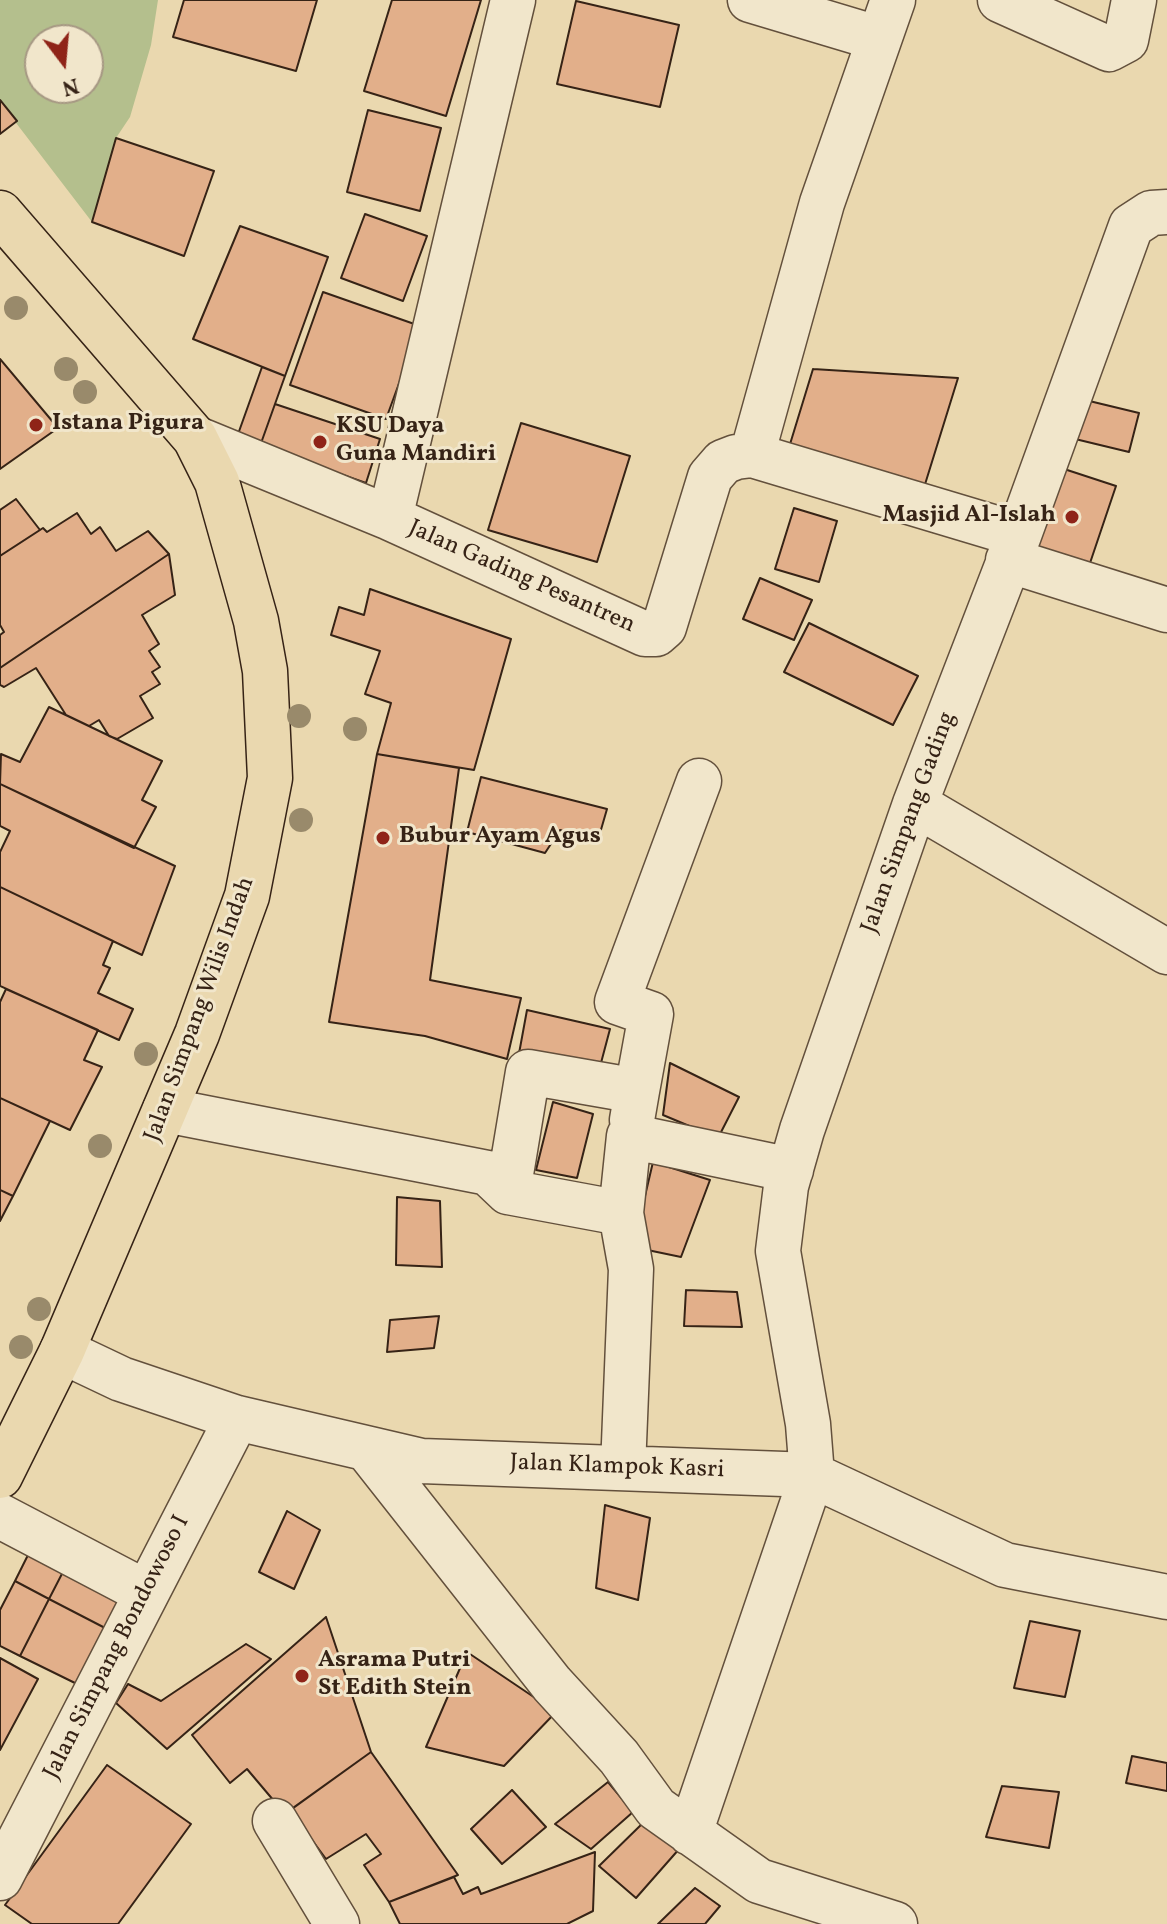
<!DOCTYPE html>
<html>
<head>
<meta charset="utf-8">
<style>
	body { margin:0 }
	#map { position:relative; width:1167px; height:1924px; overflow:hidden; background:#ead8af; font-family:Vollkorn,serif }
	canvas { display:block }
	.north { position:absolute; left:24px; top:24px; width:80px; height:80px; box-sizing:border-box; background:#f1e6cb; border:2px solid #a69883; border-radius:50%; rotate:164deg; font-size:22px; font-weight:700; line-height:32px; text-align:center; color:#362316 }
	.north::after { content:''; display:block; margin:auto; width:28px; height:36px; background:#8f2418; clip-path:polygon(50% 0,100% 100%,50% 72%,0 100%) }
</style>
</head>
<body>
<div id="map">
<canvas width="1167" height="1924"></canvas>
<div class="north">N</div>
</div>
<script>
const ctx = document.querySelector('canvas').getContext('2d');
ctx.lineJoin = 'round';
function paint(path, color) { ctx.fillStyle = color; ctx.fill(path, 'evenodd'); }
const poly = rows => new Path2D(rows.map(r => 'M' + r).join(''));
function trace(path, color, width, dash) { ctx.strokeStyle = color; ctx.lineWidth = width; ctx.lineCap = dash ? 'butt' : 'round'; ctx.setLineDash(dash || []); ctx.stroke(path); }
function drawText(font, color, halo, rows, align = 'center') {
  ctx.font = font + ' Vollkorn,serif'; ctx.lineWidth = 6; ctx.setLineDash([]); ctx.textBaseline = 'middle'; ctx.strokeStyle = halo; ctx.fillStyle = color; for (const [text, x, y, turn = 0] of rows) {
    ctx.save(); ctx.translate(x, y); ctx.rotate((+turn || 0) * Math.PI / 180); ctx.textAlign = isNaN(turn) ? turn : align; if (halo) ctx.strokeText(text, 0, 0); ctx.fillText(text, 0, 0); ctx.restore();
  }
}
const green = poly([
	[0,0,158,0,151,45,130,117,116,138,92,222,0,102],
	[40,40,88,40,88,88,40,88]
]);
const building = poly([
	[184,0,317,0,296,71,173,37,184,0],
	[392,0,481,0,446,116,364,91,392,0],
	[576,1,679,25,660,107,557,84,576,1],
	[0,100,17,121,0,134,0,100],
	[368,110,441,128,420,211,347,192,368,110],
	[116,138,214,171,184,256,92,222,116,138],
	[365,214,427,236,403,301,341,278,365,214],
	[240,226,328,257,285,376,193,339,240,226],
	[323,292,420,326,386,419,290,385,323,292],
	[0,359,58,428,0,469,0,359],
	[262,367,285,376,260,446,237,437,262,367],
	[813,369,958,378,922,494,787,454,813,369],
	[1081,399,1139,413,1129,452,1071,438,1081,399],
	[275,404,380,439,366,483,260,446,275,404],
	[521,423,630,456,597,562,488,530,521,423],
	[1055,466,1116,486,1089,566,1028,547,1055,466],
	[16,499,40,530,0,556,0,510,16,499],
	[794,508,837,521,819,582,775,569,794,508],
	[77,513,91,534,100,527,116,551,148,531,169,554,0,668,0,635,4,632,0,625,0,556,43,528,47,532,77,513],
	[169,554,175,595,142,615,159,644,149,651,160,667,152,672,160,684,140,696,153,718,117,739,109,736,99,720,89,726,66,715,36,668,4,687,0,685,0,668,169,554],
	[760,578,812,600,794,640,743,619,760,578],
	[370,589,511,639,474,770,377,754,391,703,365,694,380,651,331,635,339,607,364,615,370,589],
	[809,623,918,676,893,725,784,672,809,623],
	[49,707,162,761,142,800,156,807,134,848,0,784,1,754,20,762,49,707],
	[377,754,459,768,430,980,521,998,507,1059,425,1036,329,1022,377,754],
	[481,777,607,809,598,840,560,830,545,853,467,832,481,777],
	[0,784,175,866,142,955,0,887,0,852,10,831,0,826,0,784],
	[0,887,113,941,103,965,110,968,98,993,133,1009,119,1040,0,986,0,887],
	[6,989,98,1030,84,1060,102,1067,70,1130,0,1098,0,1002,6,989],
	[527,1010,610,1029,597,1078,518,1059,527,1010],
	[670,1063,739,1097,718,1138,663,1115,670,1063],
	[0,1098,50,1121,13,1196,0,1190,0,1098],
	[553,1102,593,1114,577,1178,536,1170,553,1102],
	[653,1162,710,1180,681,1257,633,1247,653,1162],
	[0,1190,13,1196,0,1221,0,1190],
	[397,1197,440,1201,442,1267,396,1265,397,1197],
	[686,1290,737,1292,742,1327,684,1326,686,1290],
	[439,1316,434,1348,387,1352,390,1320,439,1316],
	[605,1505,650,1518,638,1600,596,1588,605,1505],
	[287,1511,320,1530,294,1589,259,1572,287,1511],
	[31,1549,66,1566,49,1599,15,1581,31,1549],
	[66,1566,125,1596,107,1629,49,1599,66,1566],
	[15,1581,49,1599,20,1656,0,1646,0,1610,15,1581],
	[49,1599,107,1629,77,1684,20,1656,49,1599],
	[326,1617,371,1752,285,1814,247,1769,230,1783,192,1735,326,1617],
	[1030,1621,1080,1631,1065,1697,1014,1688,1030,1621],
	[246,1644,271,1659,167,1749,116,1703,128,1684,161,1701,246,1644],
	[467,1652,556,1712,504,1766,426,1747,467,1652],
	[0,1658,38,1679,0,1750,0,1658],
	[371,1752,458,1875,389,1902,364,1865,381,1854,366,1834,326,1859,290,1810,371,1752],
	[1132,1756,1167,1763,1167,1791,1126,1783,1132,1756],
	[107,1765,191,1824,118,1924,32,1924,5,1905,107,1765],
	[608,1782,633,1812,591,1849,555,1824,608,1782],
	[1002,1786,1059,1792,1049,1848,986,1837,1002,1786],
	[512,1790,546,1827,502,1864,471,1829,512,1790],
	[647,1819,680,1848,636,1898,599,1866,647,1819],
	[595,1852,593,1911,567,1924,400,1924,389,1902,454,1877,463,1894,478,1887,481,1894,595,1852],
	[695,1888,720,1906,705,1924,658,1924,695,1888]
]);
const minor = poly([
	[750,0,877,38],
	[1000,0,1109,49,1126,40,1134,0],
	[195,438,390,518,645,634,656,634,664,627,710,477,723,462,736,457,752,455,1019,535],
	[752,455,822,203,893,0],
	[390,518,513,0],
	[1008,560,1167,610],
	[915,804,1167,952],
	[637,1091,651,1014,617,1002,699,781],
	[165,1110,488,1173,508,1192,621,1213,629,1136,791,1170],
	[508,1192,528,1072,637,1091,632,1120],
	[621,1213,631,1269,623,1468],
	[62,1351,121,1379,237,1418,421,1461,812,1475,1005,1565,1167,1597],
	[366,1448,552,1684,619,1757,656,1808,759,1881,895,1924],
	[0,1516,145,1592],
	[275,1821,337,1924],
	[690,1833,812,1475,808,1424,778,1251,786,1186,802,1130,915,804,1019,535,1131,226,1151,213,1167,212],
	[0,1878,237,1418]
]);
const major = poly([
	[0,213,195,438,217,482,256,621,265,671,270,778,247,896,197,1034,62,1351,0,1476]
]);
const trees = [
	[16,308],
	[66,369],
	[85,392],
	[299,716],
	[355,729],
	[301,820],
	[146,1054],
	[100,1146],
	[39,1309],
	[21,1347]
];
const markers = [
	[36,425,8,"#8f2418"],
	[320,442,8,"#8f2418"],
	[1072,517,8,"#8f2418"],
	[383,838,8,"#8f2418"],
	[302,1676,8,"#8f2418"]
];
const poiNames = [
	["Istana Pigura",52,425],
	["KSU Daya",336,428],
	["Guna Mandiri",336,456],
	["Masjid Al-Islah",1056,517,"right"],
	["Bubur Ayam Agus",399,838],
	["Asrama Putri",318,1662],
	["St Edith Stein",318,1690]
];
const streetNames = [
	["Jalan Gading Pesantren",521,578,24],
	["Jalan Simpang Gading",910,823,-70],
	["Jalan Simpang Wilis Indah",201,1010,-70],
	["Jalan Klampok Kasri",617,1468,2],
	["Jalan Simpang Bondowoso I",118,1648,-63]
];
paint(green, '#b4bf8d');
paint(building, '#e2af8a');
trace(building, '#362316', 2);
trace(minor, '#63503c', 47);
trace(major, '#362316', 47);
trace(minor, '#f1e6cb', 44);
trace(major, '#ead8af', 44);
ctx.fillStyle = '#998a6b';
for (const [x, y] of trees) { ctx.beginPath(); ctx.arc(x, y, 12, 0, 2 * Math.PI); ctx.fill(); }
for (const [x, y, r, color] of markers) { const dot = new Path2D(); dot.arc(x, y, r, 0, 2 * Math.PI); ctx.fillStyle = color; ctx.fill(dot); trace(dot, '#f1e6cb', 3); }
drawText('bold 24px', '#362316', '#f1e6cb', poiNames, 'left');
drawText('24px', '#362316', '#f1e6cb', streetNames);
</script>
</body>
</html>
